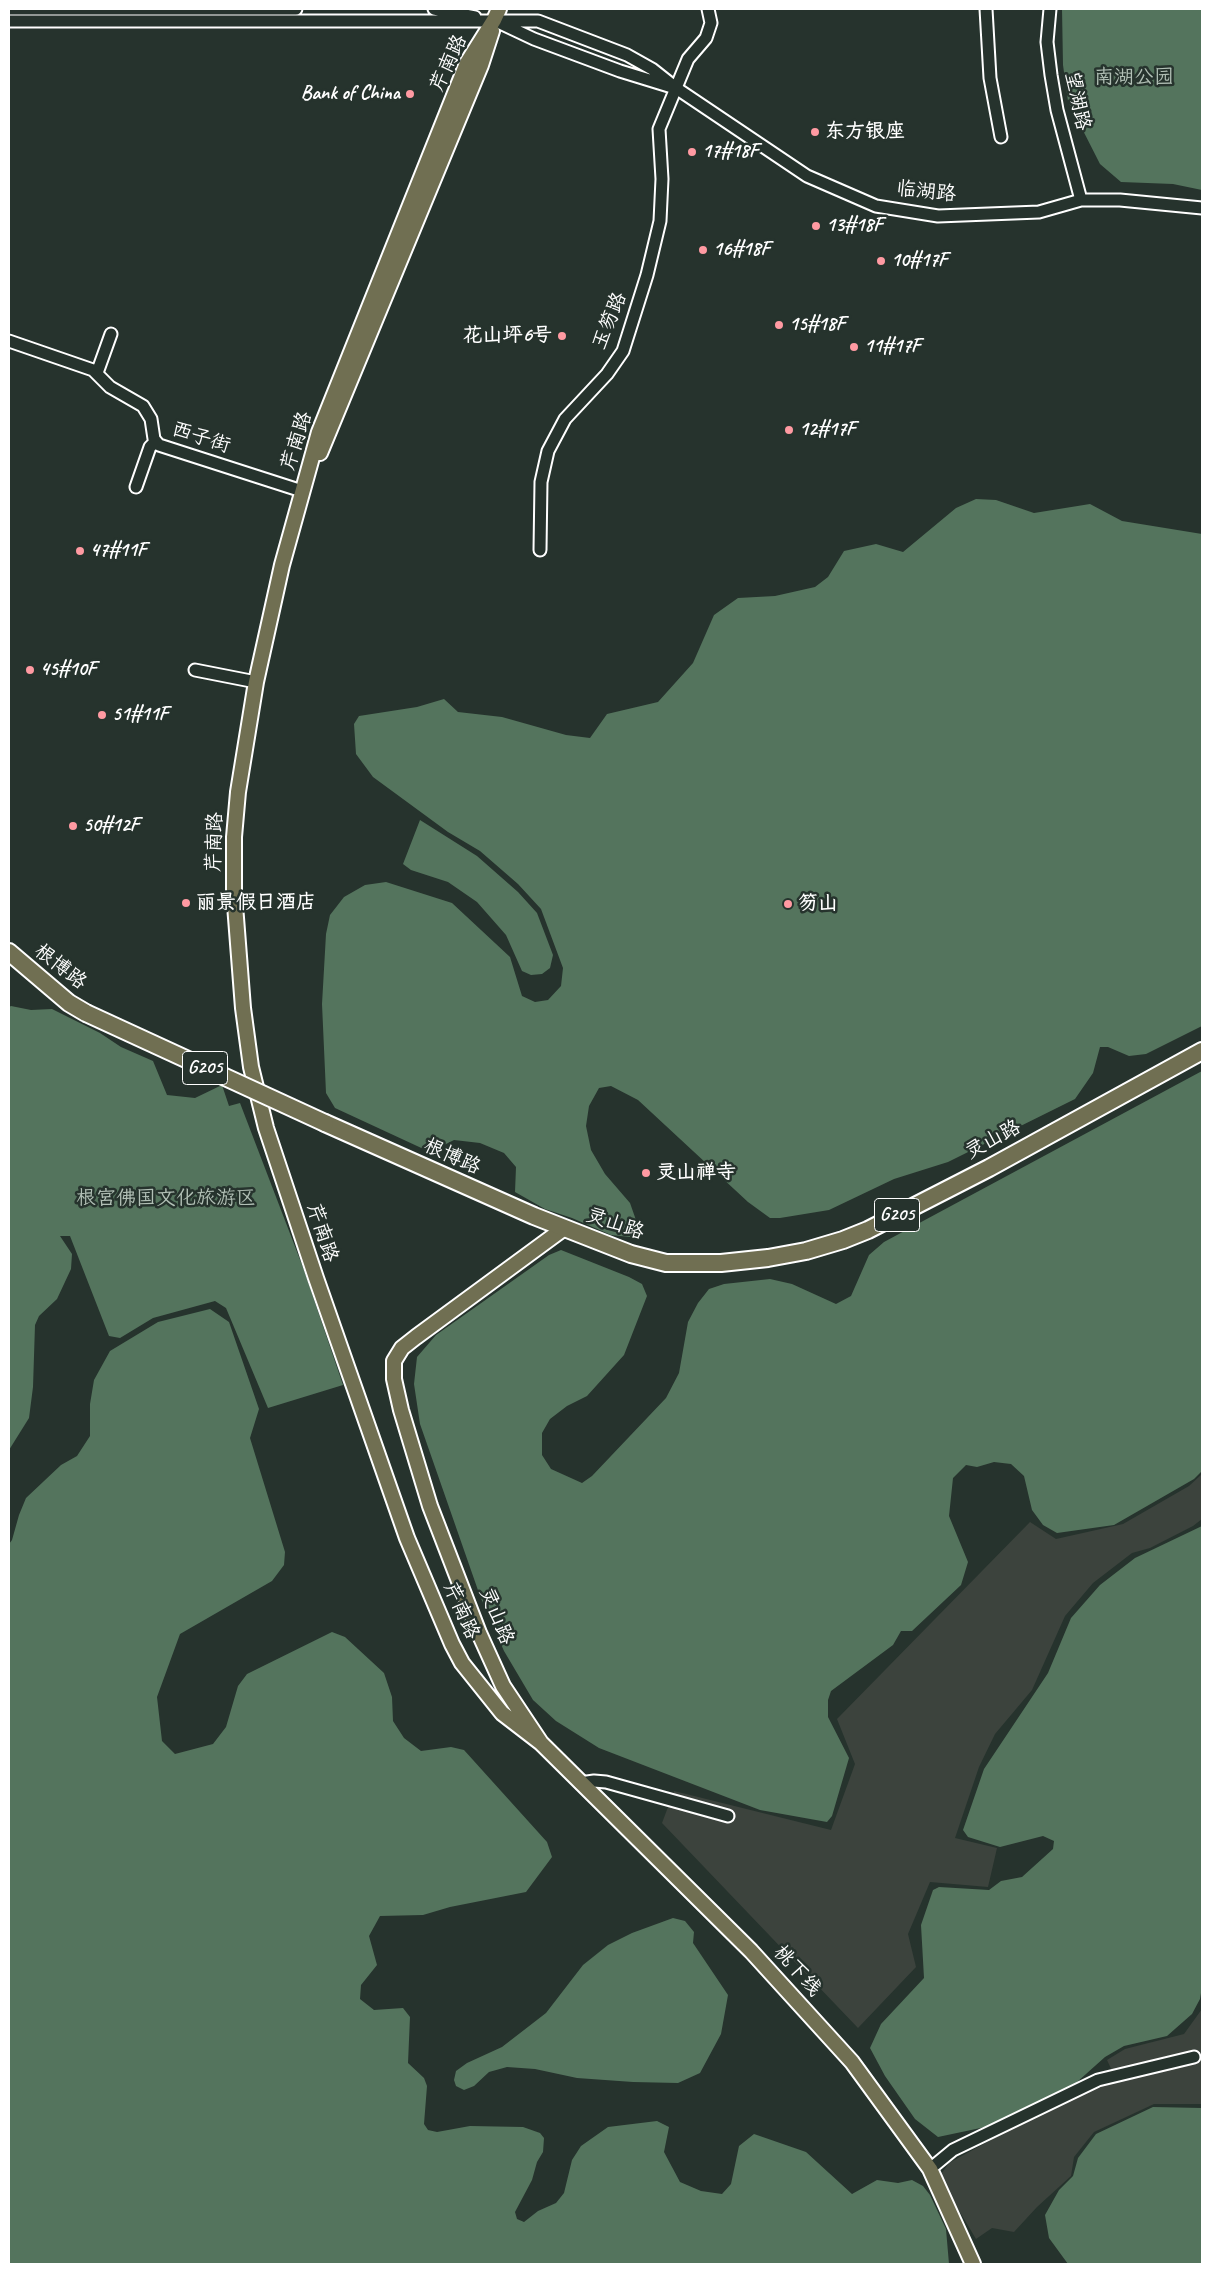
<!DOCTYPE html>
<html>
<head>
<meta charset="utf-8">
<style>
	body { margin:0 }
	#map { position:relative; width:1211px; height:2273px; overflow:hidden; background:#26332d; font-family:Caveat,sans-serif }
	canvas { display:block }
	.frame { position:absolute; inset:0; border:10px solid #fff; pointer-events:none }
</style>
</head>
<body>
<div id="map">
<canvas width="1211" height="2273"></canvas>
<div class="frame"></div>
</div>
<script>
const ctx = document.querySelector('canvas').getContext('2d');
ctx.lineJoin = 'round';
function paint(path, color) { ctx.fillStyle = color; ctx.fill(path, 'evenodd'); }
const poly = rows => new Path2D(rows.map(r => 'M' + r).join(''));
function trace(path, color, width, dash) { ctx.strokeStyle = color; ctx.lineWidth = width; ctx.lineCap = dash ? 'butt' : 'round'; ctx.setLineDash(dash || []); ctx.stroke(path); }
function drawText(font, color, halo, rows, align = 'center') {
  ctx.font = font + ' Caveat,"LXGW WenKai TC",sans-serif'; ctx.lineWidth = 5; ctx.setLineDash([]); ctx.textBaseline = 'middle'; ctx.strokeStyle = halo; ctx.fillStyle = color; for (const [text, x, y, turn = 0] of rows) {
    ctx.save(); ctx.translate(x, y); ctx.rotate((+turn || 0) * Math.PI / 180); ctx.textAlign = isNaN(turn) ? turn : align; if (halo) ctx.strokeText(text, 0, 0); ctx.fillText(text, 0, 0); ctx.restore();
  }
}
const built = poly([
	[1202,1474,1202,1519,1193,1526,1150,1548,1132,1553,1093,1583,1065,1616,1032,1690,995,1734,979,1767,955,1838,997,1848,988,1887,930,1882,908,1934,916,1967,858,2028,662,1823,674,1791,831,1830,855,1764,837,1719,1030,1522,1056,1539,1123,1524,1189,1486],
	[1202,2009,1202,2104,1154,2104,1094,2132,1074,2157,1071,2176,1037,2207,1014,2232,992,2228,976,2239,939,2177,949,2163,1113,2073,1107,2060,1125,2049,1184,2034]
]);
const green = poly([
	[1062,9,1202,9,1202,190,1173,184,1121,182,1100,164,1068,101,1063,65],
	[976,499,996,500,1034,513,1090,504,1122,521,1202,534,1202,1026,1146,1054,1129,1056,1108,1047,1100,1047,1093,1073,1075,1099,948,1162,894,1179,829,1210,780,1218,770,1218,748,1202,638,1100,611,1086,599,1088,589,1106,586,1126,591,1150,605,1174,630,1203,637,1223,635,1233,630,1237,611,1235,572,1218,545,1209,515,1192,516,1167,504,1153,480,1143,454,1140,430,1152,335,1108,326,1093,322,1004,326,934,330,915,344,897,365,885,386,882,452,903,510,957,522,996,535,1002,548,1000,561,986,563,968,541,909,518,884,480,851,448,832,373,777,356,754,354,724,359,716,417,707,444,699,458,712,502,717,566,735,590,738,607,714,658,702,693,663,714,615,738,598,775,596,815,587,828,577,844,551,876,544,903,552,956,508],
	[420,820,477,856,518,892,537,913,553,955,550,968,542,974,531,975,522,971,506,935,477,902,448,882,411,870,403,864],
	[11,1006,31,1010,52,1009,100,1033,121,1047,153,1061,167,1095,195,1098,222,1085,229,1106,240,1103,304,1270,343,1385,268,1408,226,1308,215,1301,153,1318,120,1338,109,1336,70,1236,60,1236,72,1254,71,1269,57,1299,39,1316,35,1325,33,1387,29,1418,9,1450,9,1007],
	[1202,1071,1202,1471,1194,1479,1114,1525,1057,1533,1043,1525,1032,1510,1024,1476,1011,1464,994,1462,977,1467,966,1465,953,1478,949,1516,968,1562,961,1585,912,1631,901,1631,893,1645,831,1691,828,1700,828,1717,849,1758,832,1816,827,1822,760,1810,599,1748,556,1721,533,1700,504,1651,480,1596,420,1424,414,1384,417,1357,436,1335,549,1255,561,1250,629,1277,642,1284,647,1296,624,1355,587,1396,567,1406,550,1419,542,1433,542,1455,551,1469,582,1483,592,1476,666,1398,679,1373,688,1322,698,1303,709,1289,724,1284,770,1279,792,1284,836,1304,851,1296,869,1255,884,1242],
	[210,1309,229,1322,259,1409,250,1438,285,1552,284,1565,272,1581,180,1634,157,1697,162,1741,175,1754,213,1744,226,1727,238,1686,247,1674,332,1632,345,1637,384,1673,392,1697,393,1721,404,1738,421,1751,451,1747,464,1750,547,1842,552,1857,526,1892,450,1907,423,1915,380,1916,369,1936,377,1965,361,1985,360,1999,374,2010,403,2008,410,2017,408,2063,424,2078,427,2086,424,2124,428,2130,437,2132,470,2126,523,2127,540,2133,544,2138,543,2152,537,2162,532,2180,515,2212,517,2219,524,2222,538,2211,556,2203,564,2193,572,2160,581,2146,608,2127,657,2121,669,2127,664,2152,680,2182,701,2191,722,2194,731,2184,739,2146,754,2134,806,2152,852,2194,877,2180,898,2183,912,2180,923,2186,930,2195,946,2229,949,2264,9,2264,9,1544,12,1540,19,1515,26,1498,61,1465,77,1456,90,1436,90,1404,94,1380,110,1351,158,1322],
	[1202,1526,1202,1987,1200,1999,1192,2014,1167,2036,1124,2046,1105,2057,1067,2091,990,2126,938,2137,915,2119,885,2076,870,2048,881,2024,924,1978,921,1925,933,1890,939,1887,989,1890,1001,1881,1022,1877,1053,1849,1054,1841,1043,1836,1000,1847,968,1837,963,1830,984,1769,1048,1673,1071,1618,1100,1585,1135,1558],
	[673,1918,685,1921,694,1932,693,1943,728,1995,721,2034,700,2073,678,2083,633,2082,577,2078,535,2069,507,2067,489,2072,474,2086,464,2090,456,2086,454,2080,456,2071,467,2063,502,2047,546,2013,583,1965,608,1945,632,1933],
	[1153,2107,1202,2108,1202,2264,1068,2264,1049,2238,1045,2215,1059,2190,1073,2176,1078,2158,1096,2134]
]);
const minor = poly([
	[9,9,296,9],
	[434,9,475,17],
	[986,9,990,78,1001,137],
	[1050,9,1047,42,1051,75,1057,110,1081,200],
	[9,21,538,21,627,55,652,69,676,88,807,176,876,206,938,216,1039,212,1081,200,1120,200,1202,208],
	[498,22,534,39,620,71,672,87],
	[9,341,93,370,110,387,143,406,151,419,154,439,159,445,302,491],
	[97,373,111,334],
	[136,487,150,447,155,442],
	[540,550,541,482,548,451,565,419,607,374,623,351,647,275,660,221,662,179,659,129,688,59,706,38,711,23,708,9],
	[195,670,256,682],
	[580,1783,594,1781,606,1782,728,1816],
	[930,2169,953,2150,1098,2080,1194,2057]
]);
const major = poly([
	[499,9,494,20,467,63,319,432,282,565,256,682,238,792,234,837,234,892,243,1008,251,1067,266,1128,316,1278,407,1538,452,1644,462,1663,502,1713,541,1743],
	[320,453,481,65,492,31],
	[563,1229,416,1337,402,1348,394,1361,394,1379,401,1410,430,1506,479,1633,503,1686,541,1743,751,1951,852,2062,930,2169,973,2264]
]);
const highway = poly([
	[9,952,69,1003,86,1013],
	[325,1123,534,1216,631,1254,666,1263,721,1263,768,1258,806,1251,843,1240,868,1230,989,1168,1202,1051]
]);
const highwayBridge = poly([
	[86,1013,325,1123]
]);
const markers = [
	[410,94,5,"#ff9aa2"],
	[815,132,5,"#ff9aa2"],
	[692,152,5,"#ff9aa2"],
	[816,226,5,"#ff9aa2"],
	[703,250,5,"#ff9aa2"],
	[881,261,5,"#ff9aa2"],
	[779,325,5,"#ff9aa2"],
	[562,336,5,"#ff9aa2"],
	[854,347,5,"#ff9aa2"],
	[789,430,5,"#ff9aa2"],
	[80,551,5,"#ff9aa2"],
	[30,670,5,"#ff9aa2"],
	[102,715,5,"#ff9aa2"],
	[73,826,5,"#ff9aa2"],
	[186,903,5,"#ff9aa2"],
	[788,904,5,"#ff9aa2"],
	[646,1173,5,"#ff9aa2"]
];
const shields = [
	[205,1068,45],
	[897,1215,45]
];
const shieldNames = [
	["G205",205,1068],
	["G205",897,1215]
];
const streetNames = [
	["芹南路",449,63,-65],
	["望湖路",1077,101,78],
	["临湖路",926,192,6],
	["玉笏路",610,321,-68],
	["西子街",201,438,18],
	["芹南路",297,441,-72],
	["芹南路",215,842,-88],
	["根博路",60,967,38],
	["灵山路",993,1140,-28],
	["根博路",452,1157,24],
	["灵山路",615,1224,19],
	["芹南路",322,1233,72],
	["芹南路",461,1611,66],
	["灵山路",496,1616,68],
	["桃下线",797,1971,48]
];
const parkNames = [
	["南湖公园",1134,78],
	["根宫佛国文化旅游区",166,1199]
];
const poiNames = [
	["Bank of China",400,94,"right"],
	["东方银座",825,132],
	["17#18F",702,152],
	["13#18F",826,226],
	["16#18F",713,250],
	["10#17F",891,261],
	["15#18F",789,325],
	["花山坪6号",552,336,"right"],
	["11#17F",864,347],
	["12#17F",799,430],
	["47#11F",90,551],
	["45#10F",40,670],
	["51#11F",112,715],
	["50#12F",83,826],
	["丽景假日酒店",196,903],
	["笏山",798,904],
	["灵山禅寺",656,1173]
];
paint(built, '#3c433d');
paint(green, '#54745d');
trace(minor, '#fff', 15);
trace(major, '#fff', 18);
trace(highway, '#fff', 20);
trace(minor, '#26332d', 11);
trace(major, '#706f52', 14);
trace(highway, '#706f52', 16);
trace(highwayBridge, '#fff', 20, []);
trace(highwayBridge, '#706f52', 16);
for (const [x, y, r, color] of markers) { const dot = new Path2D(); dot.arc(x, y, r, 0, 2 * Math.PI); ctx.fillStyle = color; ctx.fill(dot); trace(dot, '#26332d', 2); }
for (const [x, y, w] of shields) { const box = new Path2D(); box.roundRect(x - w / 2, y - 16.5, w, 33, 4); ctx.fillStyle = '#26332d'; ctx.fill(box); trace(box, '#fff', 1); }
drawText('bold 19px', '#fff', null, shieldNames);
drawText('20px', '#fff', '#26332d', streetNames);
drawText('20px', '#b2c0b6', '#26332d', parkNames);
drawText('bold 20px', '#fff', '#26332d', poiNames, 'left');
</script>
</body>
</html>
